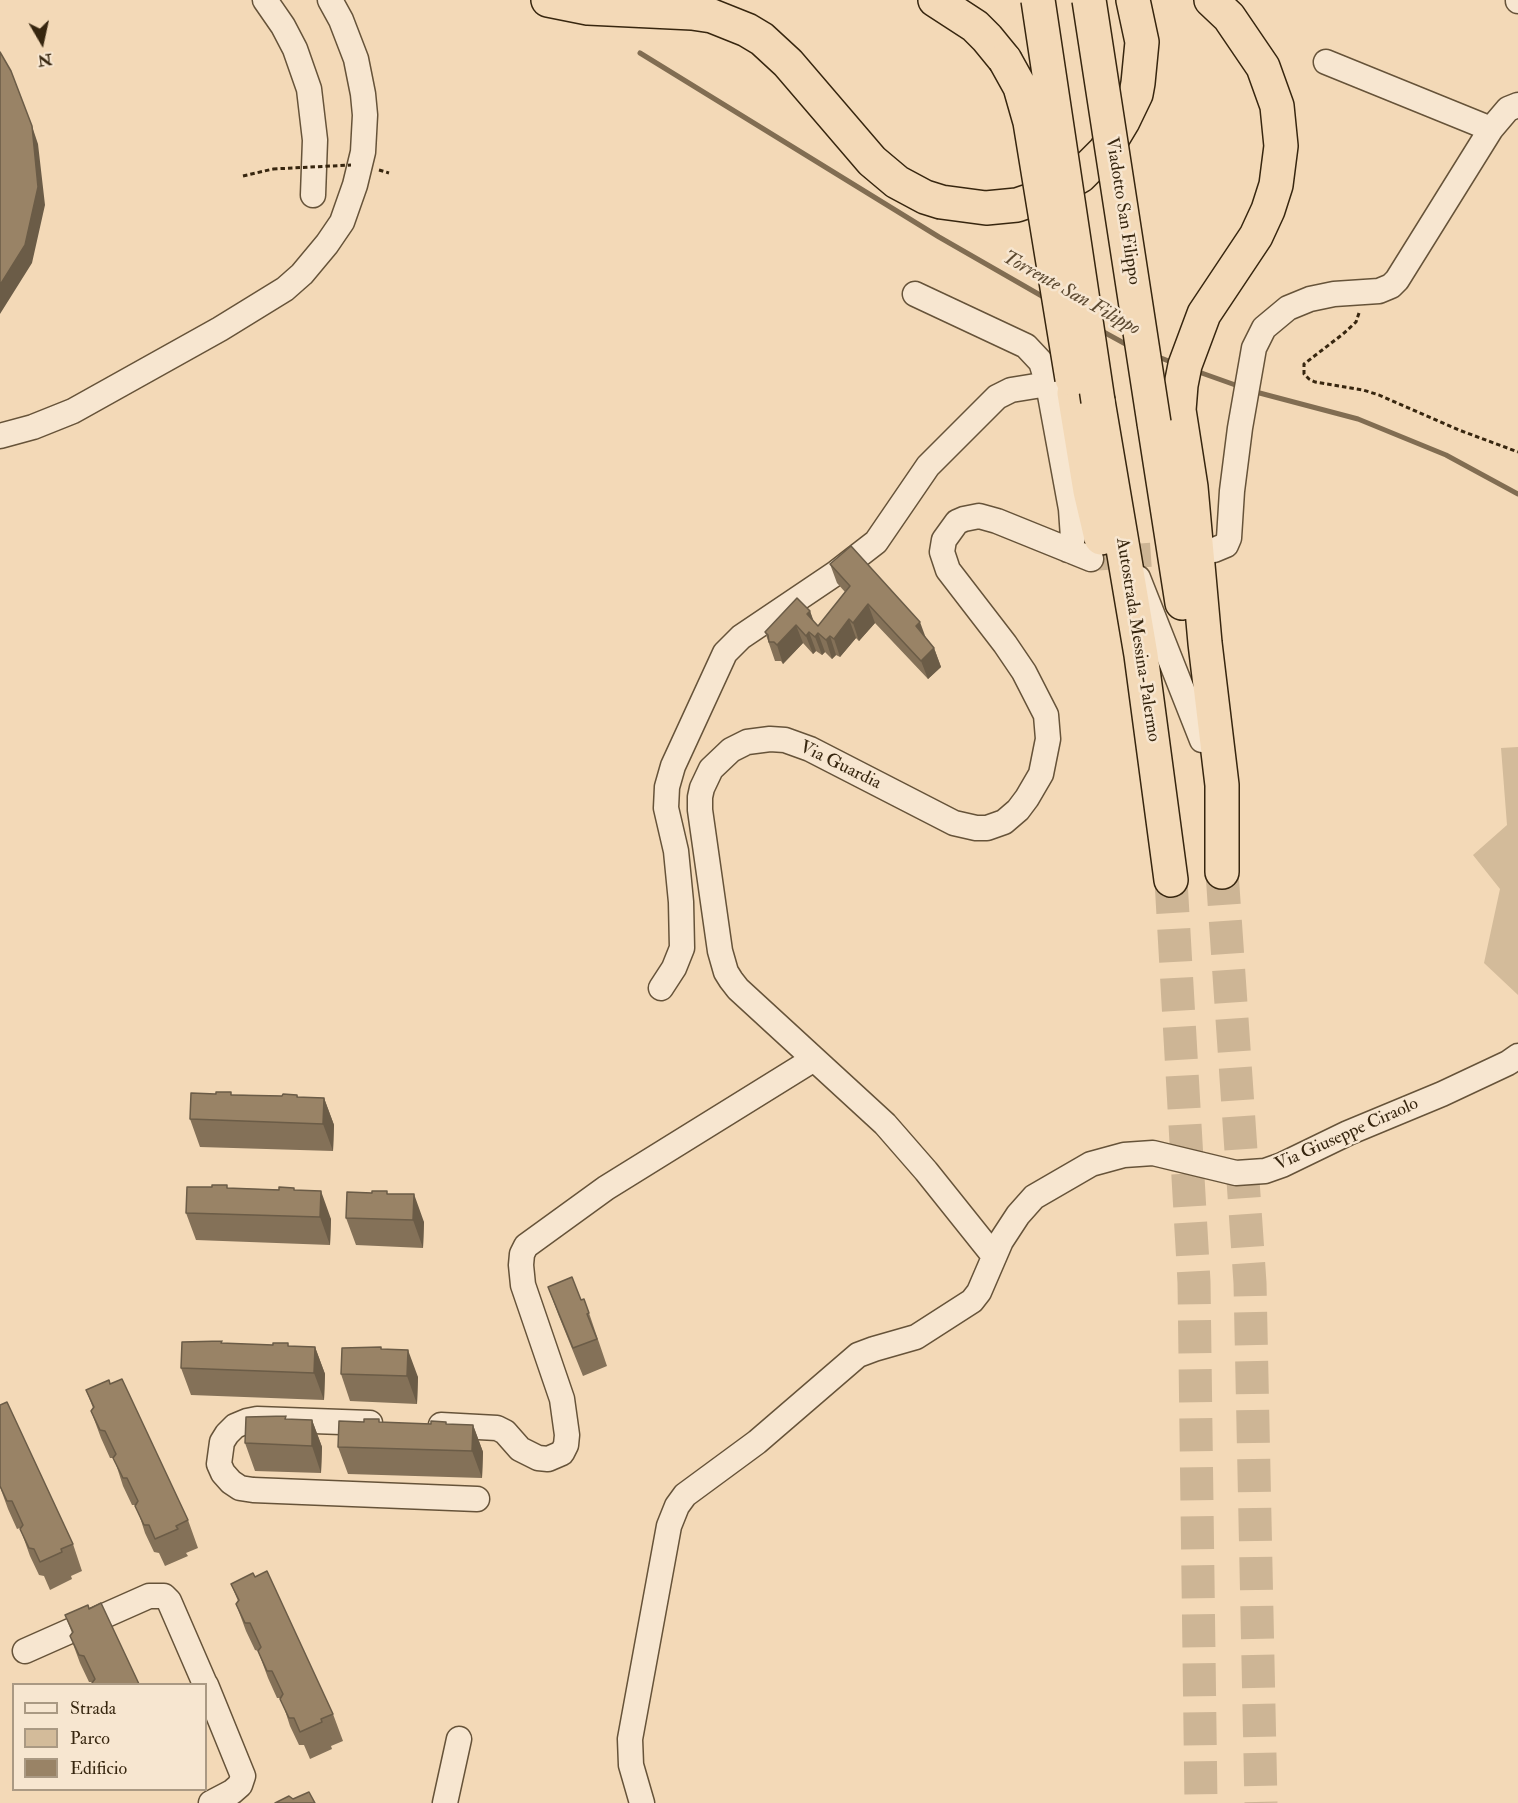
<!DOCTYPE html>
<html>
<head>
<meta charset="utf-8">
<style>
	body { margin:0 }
	#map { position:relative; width:1518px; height:1803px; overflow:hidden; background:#f3d9b7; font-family:"IM FELL Double Pica",serif }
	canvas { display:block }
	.legend { position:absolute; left:12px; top:1683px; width:195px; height:108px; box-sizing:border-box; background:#f7e6d0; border:2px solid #aa9983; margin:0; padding:8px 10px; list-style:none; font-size:18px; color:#37260f }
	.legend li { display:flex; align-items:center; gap:12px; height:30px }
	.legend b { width:30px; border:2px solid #aa9983 }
	.north { position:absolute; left:12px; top:12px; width:60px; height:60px; -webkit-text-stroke:4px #f7e6d0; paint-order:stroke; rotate:171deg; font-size:16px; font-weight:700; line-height:24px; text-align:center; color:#37260f }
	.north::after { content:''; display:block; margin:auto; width:21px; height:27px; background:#37260f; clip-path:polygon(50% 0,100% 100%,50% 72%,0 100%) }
</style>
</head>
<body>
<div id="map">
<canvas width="1518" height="1803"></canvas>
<ul class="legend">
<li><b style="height:8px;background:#f7e6d0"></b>Strada</li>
<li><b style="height:16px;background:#d3bb9a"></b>Parco</li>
<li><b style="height:16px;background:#998366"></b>Edificio</li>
</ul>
<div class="north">N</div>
</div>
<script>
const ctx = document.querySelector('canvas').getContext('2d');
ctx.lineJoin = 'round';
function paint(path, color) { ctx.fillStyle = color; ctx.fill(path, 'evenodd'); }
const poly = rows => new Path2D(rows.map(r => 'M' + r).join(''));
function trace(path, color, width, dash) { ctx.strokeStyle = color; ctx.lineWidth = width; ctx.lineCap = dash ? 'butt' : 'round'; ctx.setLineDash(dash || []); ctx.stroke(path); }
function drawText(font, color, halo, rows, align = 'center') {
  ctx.font = font + ' "IM FELL Double Pica",serif'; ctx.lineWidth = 5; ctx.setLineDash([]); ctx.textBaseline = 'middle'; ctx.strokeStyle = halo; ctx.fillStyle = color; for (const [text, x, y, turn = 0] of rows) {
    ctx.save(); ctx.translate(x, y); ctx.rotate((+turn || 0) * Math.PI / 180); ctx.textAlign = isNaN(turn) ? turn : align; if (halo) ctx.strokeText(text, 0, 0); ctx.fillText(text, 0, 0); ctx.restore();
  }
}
const green = poly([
	[1518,747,1518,995,1484,963,1500,889,1473,855,1507,825,1501,748]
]);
const stream = poly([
	[640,53,939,237,1047,299],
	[1100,330,1131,347],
	[1156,356,1176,364],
	[1196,371,1241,387],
	[1252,391,1358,419,1446,455,1518,494]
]);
const minorTunnel = poly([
	[1091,559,1191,552]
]);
const highwayTunnel = poly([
	[1222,872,1250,1283,1261,1803],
	[1171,880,1194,1282,1201,1803]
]);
const path = poly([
	[379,170,389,173],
	[243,176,273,169],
	[1359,313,1356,322,1343,334,1304,364,1304,374,1309,379,1315,382,1363,390,1379,395,1459,430,1518,452]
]);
const minor = poly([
	[265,0,283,26,295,49,309,89,315,140,313,195],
	[1518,0,1518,1],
	[1326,62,1491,129],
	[915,294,1026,346,1041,362,1048,384,1071,509,1073,538,1068,550],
	[0,436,33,427,73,411,220,329,285,289,302,274,327,244,342,222,355,185,363,152,365,115,363,94,356,59,341,20,330,0],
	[1214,550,1226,545,1229,538,1232,491,1240,428,1254,348,1264,328,1288,308,1310,299,1334,294,1379,291,1391,286,1397,280,1491,129,1508,109,1518,105],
	[1138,578,1202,740],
	[661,988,674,968,682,948,681,902,676,851,666,808,667,787,673,766,725,653,741,637,836,573,876,542,928,466,997,397,1011,390,1048,384],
	[994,1256,926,1171,885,1124,738,989,731,980,726,972,720,951,700,810,700,797,702,788,711,769,731,750,747,742,770,739,785,740,810,749,954,823,976,828,987,828,1004,822,1018,810,1027,798,1041,774,1048,739,1046,715,1024,672,1005,644,948,570,942,552,944,540,957,522,964,519,979,516,997,521,1091,559],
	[370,1423,257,1419,247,1421,235,1426,227,1434,222,1442,219,1464,223,1473,231,1482,240,1488,253,1490,477,1499],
	[441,1425,497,1428,505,1432,520,1449,538,1458,548,1459,562,1453,566,1445,567,1435,562,1399,523,1285,521,1265,522,1254,526,1246,606,1188,814,1059],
	[25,1651,149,1596,164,1596,169,1601,205,1684],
	[206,1685,243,1776,240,1785,232,1792,211,1803],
	[445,1803,459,1739],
	[642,1803,631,1765,630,1739,669,1526,677,1506,685,1495,757,1442,858,1355,874,1349,916,1337,972,1301,979,1292,1001,1241,1018,1215,1034,1197,1091,1164,1124,1155,1153,1153,1236,1173,1265,1171,1282,1165,1348,1133,1442,1094,1508,1063,1518,1056]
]);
const highway = poly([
	[548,0,588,8,692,13,712,16,747,30,762,39,788,63,872,161,897,182,925,197,941,202,986,208,1017,205,1049,194,1080,176,1105,151,1123,121,1136,94,1138,83,1142,42,1133,0],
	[935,0,975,26,987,38,1005,60],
	[1211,0,1229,17,1263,67,1277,106,1281,146,1276,185,1268,210,1256,236,1204,314,1185,365,1181,385,1179,410,1191,487,1205,643,1222,785,1222,872],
	[1074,393,1090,491,1101,538],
	[1098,401,1141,655,1171,880],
	[1154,423,1182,603]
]);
const pathBridge = poly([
	[273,169,351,165]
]);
const highwayBridge = poly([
	[1038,0,1098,401],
	[1089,0,1154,423],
	[1005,60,1020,87,1030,122,1072,379]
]);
const wall = poly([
	[830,564,927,639,934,648,941,667,928,679,875,623,859,641,856,638,840,657,836,655,832,659,825,652,822,655,816,651,813,654,803,643,783,664,781,661,775,661,765,632,810,611,813,621,818,626,845,592,837,583],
	[216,1094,282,1096,297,1095,298,1097,324,1098,334,1125,333,1151,200,1147,190,1119],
	[228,1188,295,1190,331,1219,330,1245,196,1240,186,1213],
	[388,1194,424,1222,423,1248,356,1245,346,1218],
	[548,1287,581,1300,589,1313,607,1366,583,1376,558,1314],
	[222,1341,222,1343,315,1347,325,1374,324,1400,191,1395,181,1368],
	[382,1349,418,1377,417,1404,350,1401,341,1374],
	[86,1390,188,1520,198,1548,186,1553,188,1556,165,1566,159,1553,154,1552,145,1533,136,1505,132,1505,123,1486,114,1458,110,1458,101,1438,91,1411,93,1408],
	[0,1405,73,1544,82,1571,71,1576,72,1579,50,1590,44,1576,39,1575,30,1556,20,1528,17,1529,8,1509,0,1487],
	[312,1420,322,1447,321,1473,255,1471,245,1443],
	[364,1422,473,1425,483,1452,482,1478,348,1474,338,1447],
	[231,1584,333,1714,343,1741,331,1746,332,1749,310,1759,304,1745,299,1745,290,1726,281,1698,277,1698,268,1678,258,1651,255,1650,246,1631,236,1604,238,1601],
	[89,1609,139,1684,89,1682,80,1663,70,1636,72,1633,65,1615]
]);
const shadedWall = poly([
	[32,126,38,144,45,205,32,263,0,314,0,285],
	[868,604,875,623,859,641,853,623],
	[810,611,817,630,807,614],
	[849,619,856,638,840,657,834,639],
	[920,622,927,641,916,626],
	[796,625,803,643,783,664,777,645],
	[809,632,816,651,813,654,806,636],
	[818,633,825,652,822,655,815,637],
	[830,636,836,655,832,659,826,640],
	[934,648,941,667,928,679,921,661],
	[324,1098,334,1125,333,1151,323,1124],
	[321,1191,331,1219,330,1245,320,1217],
	[414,1194,424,1222,423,1248,413,1220],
	[315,1347,325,1374,324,1400,314,1373],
	[408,1350,418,1377,417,1404,407,1376],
	[312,1420,322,1447,321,1473,312,1446],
	[473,1425,483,1452,482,1478,472,1451]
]);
const building = poly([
	[0,52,11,71,32,126,38,187,25,245,0,285,0,52],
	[851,546,920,622,916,626,934,648,921,661,868,604,853,623,849,619,834,639,830,636,826,640,818,633,815,637,809,632,806,636,796,625,777,645,774,642,769,642,768,635,765,632,797,598,810,611,807,614,818,626,850,586,830,564,851,546],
	[216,1092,231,1092,231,1095,282,1096,283,1094,297,1095,297,1097,324,1098,323,1124,190,1119,191,1093,216,1094,216,1092],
	[212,1185,227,1185,227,1188,279,1190,279,1187,294,1188,294,1190,321,1191,320,1217,186,1213,187,1187,212,1187,212,1185],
	[372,1191,387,1191,387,1194,414,1194,413,1220,346,1218,347,1192,372,1193,372,1191],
	[572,1277,581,1300,584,1299,589,1313,587,1314,597,1339,573,1348,548,1287,572,1277],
	[222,1341,221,1343,273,1345,273,1343,288,1343,288,1346,315,1347,314,1373,181,1368,182,1342,222,1341],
	[381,1347,381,1349,408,1350,407,1376,341,1374,342,1348,381,1347],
	[122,1379,188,1520,176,1526,178,1529,155,1539,149,1525,144,1525,135,1506,138,1501,127,1478,123,1478,113,1458,116,1454,105,1431,100,1430,91,1411,94,1407,86,1390,109,1380,110,1384,122,1379],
	[7,1402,73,1544,61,1549,62,1552,40,1562,34,1549,29,1548,20,1529,23,1525,12,1501,7,1501,0,1486,0,1405,7,1402],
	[286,1416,285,1419,312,1420,312,1446,245,1443,246,1417,286,1416],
	[364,1419,379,1419,379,1422,431,1424,431,1421,446,1422,446,1424,473,1425,472,1451,338,1447,339,1421,364,1422,364,1419],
	[267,1571,333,1714,321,1719,322,1722,300,1732,294,1718,289,1718,280,1699,283,1694,272,1671,267,1671,258,1651,261,1647,250,1623,245,1623,236,1604,239,1600,231,1584,253,1573,255,1577,267,1571],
	[101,1603,139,1684,93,1684,92,1683,95,1679,84,1656,79,1655,70,1636,73,1632,65,1615,88,1605,89,1609,101,1603],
	[309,1792,315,1803,275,1803,289,1796,293,1799,309,1792]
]);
const streetNames = [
	["Viadotto San Filippo",1122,211,81],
	["Autostrada Messina-Palermo",1137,640,81],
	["Via Guardia",840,766,26],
	["Via Giuseppe Ciraolo",1347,1135,-24]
];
const waterNames = [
	["Torrente San Filippo",1071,294,29]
];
paint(green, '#d3bb9a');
trace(stream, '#816d52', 5);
trace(minorTunnel, '#cdb595', 24, [24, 12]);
trace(highwayTunnel, '#cdb595', 33, [33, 16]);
trace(minor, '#665339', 27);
trace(highway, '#37260f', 36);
trace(path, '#37260f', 3, [4.5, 3]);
trace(minor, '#f7e6d0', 24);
trace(highway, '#f3d9b7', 33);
trace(highwayBridge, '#37260f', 36, []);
trace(pathBridge, '#37260f', 3, [4.5, 3]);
trace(highwayBridge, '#f3d9b7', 33);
paint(wall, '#847158');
paint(shadedWall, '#6b5c47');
paint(building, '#998366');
trace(building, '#6b5c47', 1.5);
drawText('18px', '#37260f', '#f7e6d0', streetNames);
drawText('italic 20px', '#5c4930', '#f7e6d0', waterNames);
</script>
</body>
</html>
